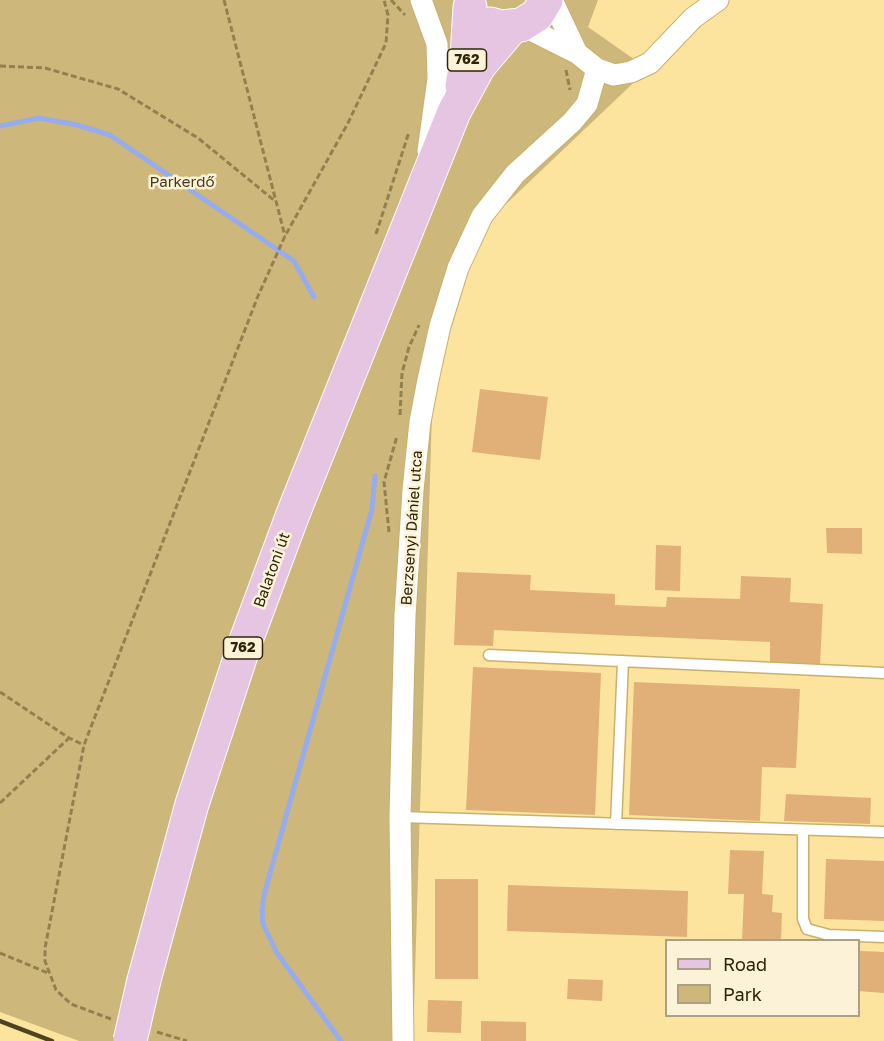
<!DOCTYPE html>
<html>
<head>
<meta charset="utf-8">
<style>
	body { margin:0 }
	#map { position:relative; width:884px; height:1041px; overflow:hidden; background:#fde49e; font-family:"Golos Text",sans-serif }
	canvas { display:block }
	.legend { position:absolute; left:665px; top:939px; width:195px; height:78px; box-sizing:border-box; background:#fcf2d7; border:2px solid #aaa084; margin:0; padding:8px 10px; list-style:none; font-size:18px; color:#2e2407 }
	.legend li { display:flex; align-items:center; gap:12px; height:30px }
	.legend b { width:30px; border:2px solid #aaa084 }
</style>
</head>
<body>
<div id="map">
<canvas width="884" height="1041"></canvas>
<ul class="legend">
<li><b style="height:8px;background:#e6c5e2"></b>Road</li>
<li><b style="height:16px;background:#ceb77a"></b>Park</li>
</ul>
</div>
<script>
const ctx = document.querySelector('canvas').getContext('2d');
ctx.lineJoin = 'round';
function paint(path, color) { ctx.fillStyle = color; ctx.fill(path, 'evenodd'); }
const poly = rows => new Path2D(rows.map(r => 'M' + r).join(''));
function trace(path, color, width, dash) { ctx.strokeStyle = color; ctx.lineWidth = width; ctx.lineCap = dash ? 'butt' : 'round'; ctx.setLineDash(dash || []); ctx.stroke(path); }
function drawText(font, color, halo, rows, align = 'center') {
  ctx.font = font + ' "Golos Text",sans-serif'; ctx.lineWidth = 5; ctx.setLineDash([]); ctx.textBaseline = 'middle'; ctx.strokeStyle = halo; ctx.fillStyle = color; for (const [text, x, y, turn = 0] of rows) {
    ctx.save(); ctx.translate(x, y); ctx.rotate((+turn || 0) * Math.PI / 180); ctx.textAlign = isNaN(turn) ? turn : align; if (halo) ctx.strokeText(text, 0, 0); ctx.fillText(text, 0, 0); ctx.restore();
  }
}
const green = poly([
	[0,0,598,0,588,27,648,69,485,224,455,291,432,413,413,1041,79,1041,0,1012]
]);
const stream = poly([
	[0,126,39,118,77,125,110,135,294,261,314,297],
	[341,1041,277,953,263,924,262,911,264,895,372,509,375,476]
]);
const building = poly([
	[480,389,548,397,540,460,472,452],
	[826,528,862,528,862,554,827,553],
	[656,545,681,546,680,591,655,590],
	[457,572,531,575,530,590,615,594,615,605,666,607,667,597,740,599,741,576,791,578,790,602,823,604,820,665,770,663,770,642,494,630,493,646,454,645],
	[473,667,601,673,595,815,466,810],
	[634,682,800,689,796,768,762,767,760,821,629,815],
	[786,794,871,798,870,824,784,821],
	[730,850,764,851,762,894,773,895,772,912,782,913,781,940,742,940,744,894,728,894],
	[826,859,884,861,884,921,824,919],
	[435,879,478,879,478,979,435,979],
	[508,885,688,891,687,937,507,931],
	[860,951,884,952,884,993,858,991],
	[568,979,603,980,602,1001,567,999],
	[428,1000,462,1001,461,1033,427,1032],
	[481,1021,526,1022,526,1041,481,1041]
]);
const path = poly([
	[224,0,285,236],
	[391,0,405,15],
	[0,66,45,68,118,89,198,138,275,201],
	[566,70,570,90],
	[376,234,409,132],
	[400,415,402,373,409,347,419,325],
	[389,532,384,482,397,436],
	[0,692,69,738,84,745],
	[0,803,69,738],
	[0,953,48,973],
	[111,1019,71,1004,56,990,45,961,45,948,84,745,258,296,285,236,348,123,386,43,388,15,384,0],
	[157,1032,187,1041]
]);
const lane = poly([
	[489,655,884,673],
	[400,817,884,832],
	[616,824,623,661],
	[803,830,803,919,807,929,829,935,884,937]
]);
const street = poly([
	[421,0,437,44,438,79,428,151],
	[552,0,577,53],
	[521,25,577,53,597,69,614,75,631,72,650,63,693,18,718,0],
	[403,1041,400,817,405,615,413,490,420,422,428,380,440,326,458,268,482,216,515,174,572,122,587,104,597,69]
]);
const primary = poly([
	[490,24,501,27,521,25,537,15,546,0],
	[462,86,467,56,470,7],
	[144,980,192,804,245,643,293,514,454,112,479,66,512,27]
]);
const rail = poly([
	[0,1021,52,1041]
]);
const primaryBridge = poly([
	[130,1041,144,980]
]);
const shields = [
	[467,60,39],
	[243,648,39]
];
const shieldNames = [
	["762",467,60],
	["762",243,648]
];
const parkNames = [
	["Parkerdő",182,182]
];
const streetNames = [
	["Berzsenyi Dániel utca",412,528,-86],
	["Balatoni út",272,570,-70]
];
paint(green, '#ceb77a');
trace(stream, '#97acec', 5);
paint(building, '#e0b078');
trace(lane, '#c9b06c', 13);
trace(street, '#c9b06c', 23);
trace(primary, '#fff', 35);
trace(path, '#928050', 3, [6, 3]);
trace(lane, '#fff', 10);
trace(street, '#fff', 21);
trace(primary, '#e6c5e2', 33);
trace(rail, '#4f421f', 4.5);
trace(primaryBridge, '#fff', 35, []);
trace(primaryBridge, '#e6c5e2', 33);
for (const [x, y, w] of shields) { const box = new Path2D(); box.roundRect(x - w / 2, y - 11, w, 22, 4.5); ctx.fillStyle = '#fcf2d7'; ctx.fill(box); trace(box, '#2e2407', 1.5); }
drawText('bold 14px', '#2e2407', null, shieldNames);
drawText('15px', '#463a1a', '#fcf2d7', parkNames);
drawText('15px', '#2e2407', '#fcf2d7', streetNames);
</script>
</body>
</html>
